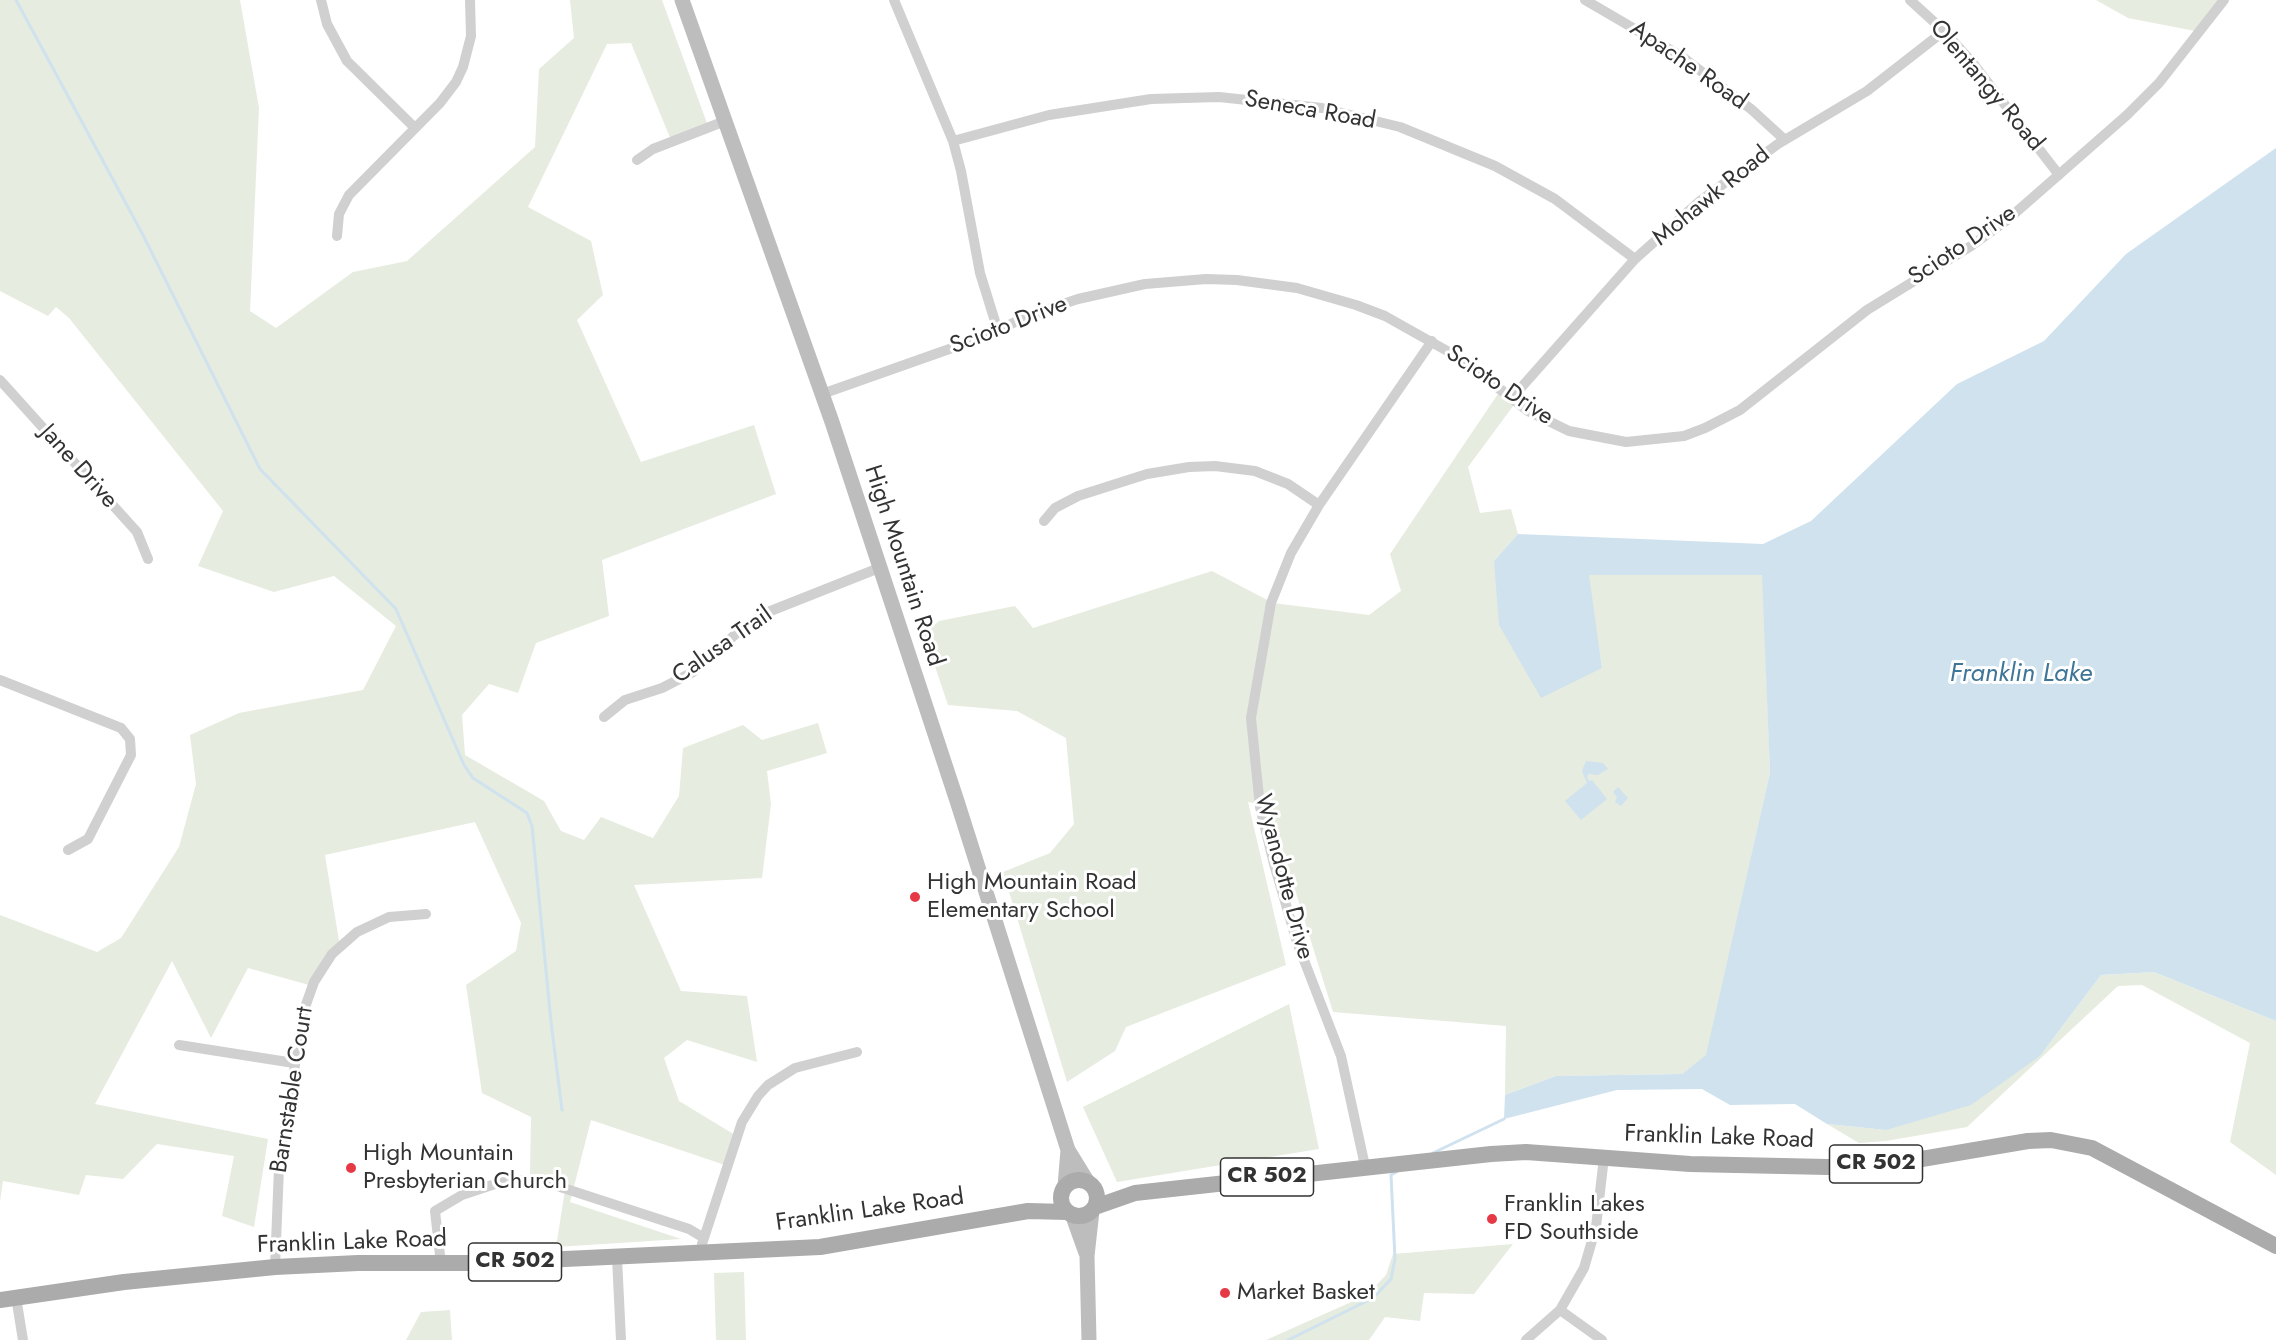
<!DOCTYPE html>
<html>
<head>
<meta charset="utf-8">
<style>
	body { margin:0 }
	canvas { display:block; background:#fff }
</style>
</head>
<body>
<canvas width="2276" height="1340"></canvas>
<script>
const ctx = document.querySelector('canvas').getContext('2d');
ctx.lineJoin = 'round';
function paint(path, color) { ctx.fillStyle = color; ctx.fill(path, 'evenodd'); }
const poly = rows => new Path2D(rows.map(r => 'M' + r).join(''));
function trace(path, color, width, dash) { ctx.strokeStyle = color; ctx.lineWidth = width; ctx.lineCap = dash ? 'butt' : 'round'; ctx.setLineDash(dash || []); ctx.stroke(path); }
function drawText(font, color, halo, rows, align = 'center') {
  ctx.font = font + ' Jost,sans-serif'; ctx.lineWidth = 6; ctx.setLineDash([]); ctx.textBaseline = 'middle'; ctx.strokeStyle = halo; ctx.fillStyle = color; for (const [text, x, y, turn = 0] of rows) {
    ctx.save(); ctx.translate(x, y); ctx.rotate((+turn || 0) * Math.PI / 180); ctx.textAlign = isNaN(turn) ? turn : align; if (halo) ctx.strokeText(text, 0, 0); ctx.fillText(text, 0, 0); ctx.restore();
  }
}
const green = poly([
	[0,0,240,0,259,108,250,311,276,328,353,272,407,261,535,147,539,69,574,38,570,0,662,0,708,126,671,140,631,43,607,44,528,207,591,241,603,295,577,320,641,462,754,425,776,494,602,560,609,616,536,643,518,693,489,684,462,715,465,755,544,801,561,831,584,840,601,817,653,838,679,796,683,748,743,725,762,740,818,723,827,753,767,771,771,804,762,878,634,885,681,991,747,996,757,1062,687,1040,664,1058,679,1101,740,1138,728,1166,591,1120,570,1202,681,1239,556,1247,566,1184,530,1175,531,1117,482,1093,466,985,516,951,521,923,475,822,325,855,340,947,309,985,248,968,211,1038,172,961,95,1104,268,1139,254,1227,222,1216,234,1156,157,1144,123,1179,86,1175,79,1195,3,1181,0,1201,0,915,97,952,121,938,179,847,196,784,190,735,239,713,363,690,396,626,334,576,274,592,198,566,223,511,69,318,56,307,48,316,0,291],
	[2096,0,2221,0,2195,31,2128,18],
	[1504,385,1519,398,1468,467,1480,513,1511,509,1518,534,1494,561,1602,668,1588,575,1763,575,1770,773,1707,1055,1682,1074,1556,1076,1505,1095,1506,1026,1333,1012,1269,806,1248,802,1286,965,1126,1027,1115,1051,1067,1082,1003,872,1050,853,1074,824,1066,738,1017,711,948,705,924,634,939,621,1015,606,1033,628,1212,571,1273,603,1369,615,1401,591,1390,554],
	[2154,972,2276,1021,2276,1175,2230,1142,2250,1043,2142,985,2118,986,1967,1127,1886,1141,1859,1143,1827,1124,1886,1130,2040,1056,2101,975],
	[1289,1004,1319,1149,1117,1182,1083,1107],
	[1513,1244,1474,1294,1424,1293,1420,1321,1385,1317,1369,1340,1266,1340,1367,1295,1386,1275,1393,1254],
	[744,1272,746,1340,716,1340,714,1273],
	[450,1310,452,1340,406,1340,421,1312]
]);
const water = poly([
	[2276,148,2276,1021,2154,972,2101,975,2040,1056,1971,1105,1886,1130,1827,1124,1795,1104,1730,1105,1702,1089,1617,1090,1504,1119,1505,1095,1556,1076,1682,1074,1706,1055,1770,773,1762,575,1589,575,1602,668,1541,698,1499,625,1494,561,1518,534,1763,544,1811,521,1957,384,2044,341,2126,254],
	[1586,761,1603,763,1608,769,1598,775,1588,774,1587,778,1590,781,1592,780,1607,799,1581,820,1565,801,1587,783,1582,771],
	[1618,787,1628,798,1621,806,1615,802,1617,797,1613,792]
]);
const stream = poly([
	[16,0,143,235,260,469,396,609,464,765,473,778,527,813,532,826,551,1022,562,1110],
	[1433,1153,1504,1119],
	[1288,1340,1373,1298,1391,1279,1395,1259,1391,1175,1398,1171]
]);
const minor = poly([
	[321,0,327,24,347,61,415,128],
	[894,0,953,141,961,171,980,273,998,331],
	[1585,0,1681,56,1751,109,1785,140],
	[1910,0,1944,31,1972,62,2059,175],
	[953,141,1049,115,1151,99,1219,97,1322,108,1400,127,1495,166,1555,199,1635,259],
	[637,160,653,149,725,121],
	[337,236,339,214,349,195,440,103,456,82,463,67,471,36,470,0],
	[0,380,137,532,148,559],
	[822,394,989,335,1027,316,1078,299,1145,284,1206,279,1237,280,1297,288,1356,305,1385,316,1458,357,1528,411,1569,431,1626,442,1684,436,1705,428,1740,410,1867,310,1971,246,2006,221,2127,115,2159,83,2224,0],
	[1511,399,1635,259,1700,201,1778,144,1867,91,1944,31],
	[1044,521,1055,508,1078,496,1147,474,1189,467,1215,466,1255,471,1288,484,1319,505],
	[0,680,121,728,130,739,131,755,88,839,68,850],
	[604,717,625,700,662,688,693,672,738,632,768,612,879,568],
	[179,1045,294,1063],
	[1365,1166,1341,1056,1297,942,1274,864,1260,807,1251,718,1271,603,1291,553,1319,505,1432,341],
	[702,1244,742,1122,758,1096,768,1085,795,1068,857,1052],
	[617,1258,621,1340],
	[441,1264,435,1211,462,1195,510,1179,548,1183,689,1229,704,1238],
	[275,1267,279,1168,303,1013,314,982,332,954,357,932,389,917,426,914],
	[16,1297,23,1340],
	[1560,1310,1602,1340],
	[1526,1340,1560,1310,1584,1268,1596,1227,1604,1157]
]);
const secondary = poly([
	[682,0,832,422,957,801,1068,1150,1087,1181],
	[1065,1186,1068,1150],
	[1072,1214,1086,1253],
	[1089,1340,1087,1256,1092,1211]
]);
const primary = poly([
	'1061 1198a18 18 0 1 1 36 0a18 18 0 1 1-36 0Z',
	[1095,1207,1135,1193,1491,1154,1526,1152,1690,1164,1828,1167,1904,1162,2028,1141,2051,1140,2092,1148,2276,1246],
	[0,1300,124,1282,275,1267,358,1263,480,1263,820,1247,1028,1211,1067,1212]
]);
const markers = [
	[915,897,6,"#e63946"],
	[351,1168,6,"#e63946"],
	[1492,1219,6,"#e63946"],
	[1225,1293,6,"#e63946"]
];
const shields = [
	[1876,1164,93],
	[1267,1177,93],
	[515,1262,93]
];
const shieldNames = [
	["CR 502",1876,1164],
	["CR 502",1267,1177],
	["CR 502",515,1262]
];
const streetNames = [
	["Apache Road",1688,66,35],
	["Olentangy Road",1986,86,50],
	["Seneca Road",1310,111,10],
	["Mohawk Road",1712,197,-39],
	["Scioto Drive",1963,246,-34],
	["Scioto Drive",1009,326,-21],
	["Scioto Drive",1499,386,34],
	["Jane Drive",78,467,48],
	["High Mountain Road",903,566,72],
	["Calusa Trail",723,646,-35],
	["Wyandotte Drive",1283,877,75],
	["Barnstable Court",293,1090,-81],
	["Franklin Lake Road",1719,1138,2],
	["Franklin Lake Road",870,1211,-8],
	["Franklin Lake Road",352,1243,-2]
];
const poiNames = [
	["High Mountain Road",927,883],
	["Elementary School",927,911],
	["High Mountain",363,1154],
	["Presbyterian Church",363,1182],
	["Franklin Lakes",1504,1205],
	["FD Southside",1504,1233],
	["Market Basket",1237,1293]
];
const waterNames = [
	["Franklin Lake",2021,675]
];
paint(green, '#e6ecdf');
paint(water, '#cfe2ee');
trace(stream, '#cfe2ee', 3);
trace(minor, '#d0d0d0', 10);
trace(secondary, '#bdbdbd', 15);
trace(primary, '#ababab', 16);
for (const [x, y, r, color] of markers) { const dot = new Path2D(); dot.arc(x, y, r, 0, 2 * Math.PI); ctx.fillStyle = color; ctx.fill(dot); trace(dot, '#fff', 2); }
for (const [x, y, w] of shields) { const box = new Path2D(); box.roundRect(x - w / 2, y - 19, w, 38, 4.5); ctx.fillStyle = '#fff'; ctx.fill(box); trace(box, '#333', 1.5); }
drawText('bold 22px', '#333', null, shieldNames);
drawText('24px', '#333', '#fff', streetNames);
drawText('24px', '#333', '#fff', poiNames, 'left');
drawText('italic 26px', '#3f7597', '#fff', waterNames);
</script>
</body>
</html>
